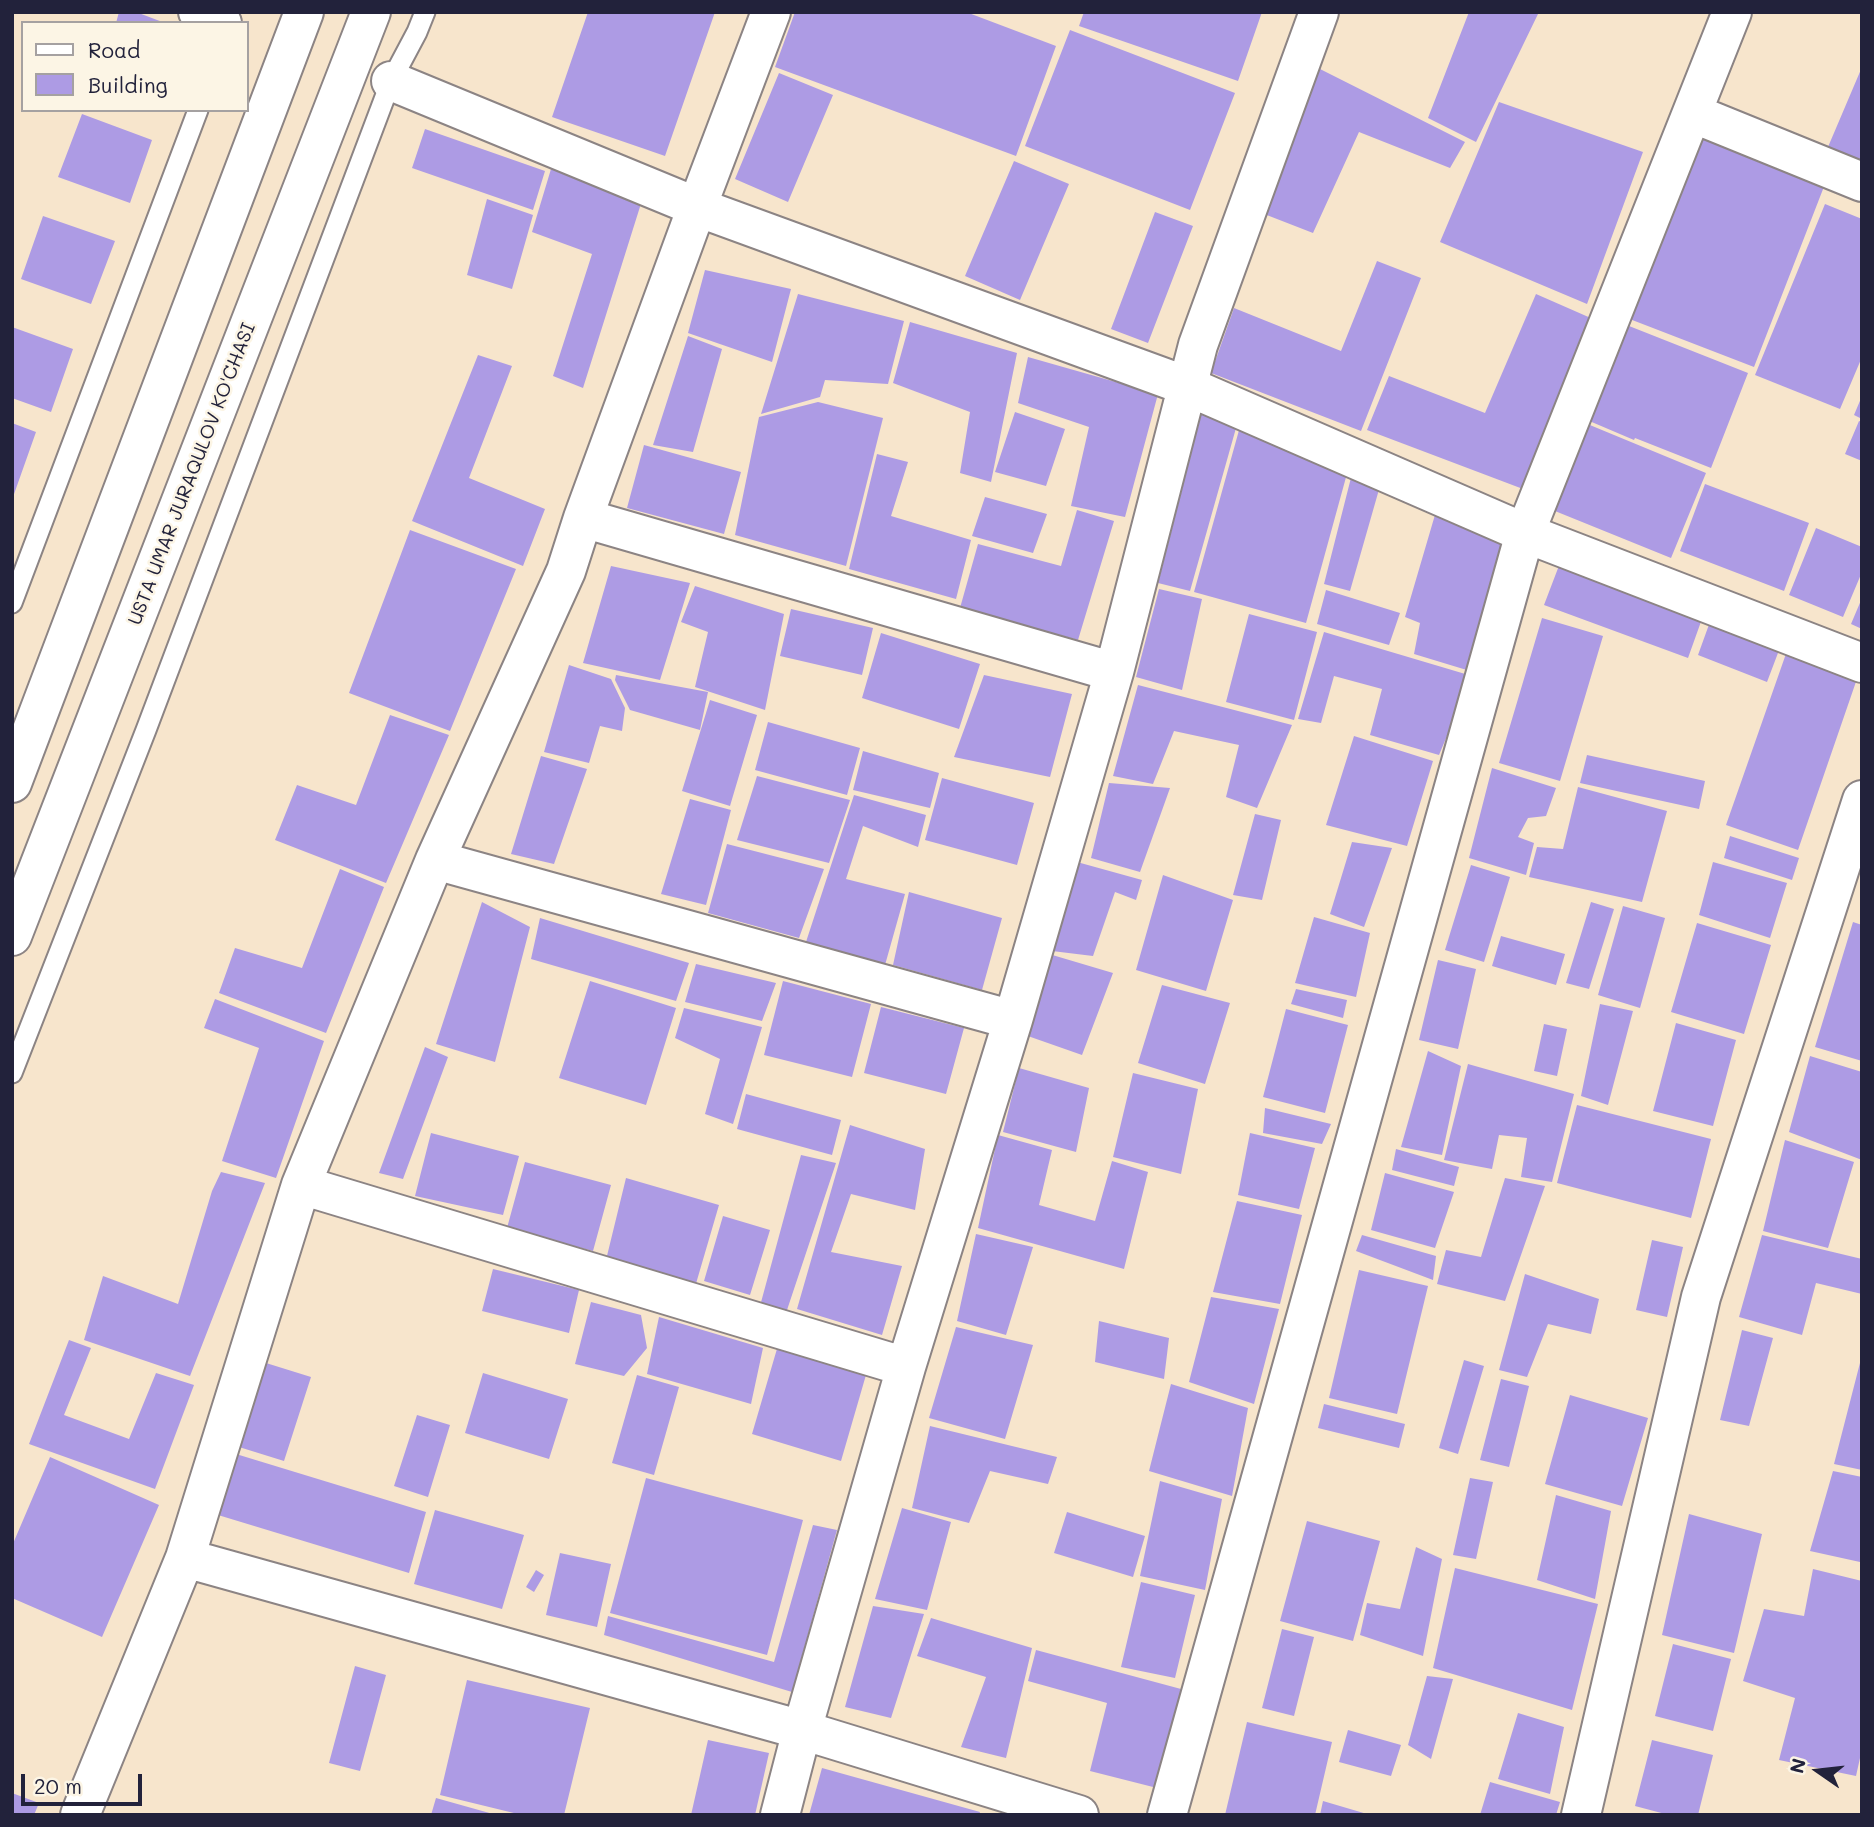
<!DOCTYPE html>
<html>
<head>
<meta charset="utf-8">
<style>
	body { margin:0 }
	#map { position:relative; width:1874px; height:1827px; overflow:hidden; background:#f7e5cc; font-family:Mali,sans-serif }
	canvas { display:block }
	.frame { position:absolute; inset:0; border:14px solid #22223b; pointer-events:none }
	.legend { position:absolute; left:21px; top:21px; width:228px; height:91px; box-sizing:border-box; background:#fcf5e5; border:2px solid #a5a1a1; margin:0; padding:9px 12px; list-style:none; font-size:21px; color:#22223b }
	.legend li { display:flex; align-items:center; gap:14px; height:35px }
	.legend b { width:35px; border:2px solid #a5a1a1 }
	.north { position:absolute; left:1783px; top:1736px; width:70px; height:70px; -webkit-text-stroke:5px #fcf5e5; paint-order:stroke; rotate:284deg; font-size:19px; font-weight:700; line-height:28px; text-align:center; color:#22223b }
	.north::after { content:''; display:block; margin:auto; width:24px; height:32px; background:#22223b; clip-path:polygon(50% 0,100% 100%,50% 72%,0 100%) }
	.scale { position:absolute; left:21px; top:1774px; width:121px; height:32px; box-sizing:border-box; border:4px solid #22223b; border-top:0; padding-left:9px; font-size:21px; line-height:24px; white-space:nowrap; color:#22223b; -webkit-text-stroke:5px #fcf5e5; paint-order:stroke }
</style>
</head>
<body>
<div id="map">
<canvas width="1874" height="1827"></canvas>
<div class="frame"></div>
<ul class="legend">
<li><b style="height:9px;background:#fff"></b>Road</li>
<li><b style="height:19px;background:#ad9be4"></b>Building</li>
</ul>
<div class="north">N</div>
<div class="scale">20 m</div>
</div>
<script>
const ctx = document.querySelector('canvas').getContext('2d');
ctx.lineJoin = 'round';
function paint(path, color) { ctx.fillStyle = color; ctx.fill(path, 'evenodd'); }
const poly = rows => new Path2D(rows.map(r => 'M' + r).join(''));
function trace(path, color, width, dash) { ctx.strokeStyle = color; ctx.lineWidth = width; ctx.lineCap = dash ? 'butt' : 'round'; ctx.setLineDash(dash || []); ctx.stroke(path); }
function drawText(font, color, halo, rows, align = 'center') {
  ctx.font = font + ' Mali,sans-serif'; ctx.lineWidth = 5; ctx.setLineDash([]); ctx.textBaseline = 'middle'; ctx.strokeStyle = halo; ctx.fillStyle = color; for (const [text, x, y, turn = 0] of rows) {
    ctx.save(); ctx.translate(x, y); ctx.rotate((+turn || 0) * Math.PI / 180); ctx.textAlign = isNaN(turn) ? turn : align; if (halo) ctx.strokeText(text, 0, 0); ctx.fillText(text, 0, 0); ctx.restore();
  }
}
const building = poly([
	[119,12,136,12,165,23,116,23],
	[588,12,715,12,665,156,552,117],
	[795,12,966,12,1056,46,1016,156,775,67],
	[1084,12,1262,12,1238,81,1079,26],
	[1469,12,1538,14,1476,142,1428,118],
	[1070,30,1235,93,1190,210,1025,146],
	[1862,67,1862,161,1828,147],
	[1318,68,1465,142,1450,168,1359,132,1313,233,1259,212],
	[779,73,833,95,788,202,735,179],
	[1499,102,1643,152,1587,304,1440,242],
	[82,114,152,140,130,203,58,177],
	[425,129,545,171,533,210,412,168],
	[1697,135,1825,184,1754,367,1627,318],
	[1014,161,1069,184,1020,300,965,276],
	[551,169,644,194,583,388,553,376,592,254,532,232],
	[487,199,533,215,512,289,467,275],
	[1825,204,1862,219,1862,357,1840,409,1755,375],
	[1155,212,1193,226,1148,343,1111,329],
	[43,216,115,241,91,304,21,279],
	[1377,261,1421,278,1361,431,1211,373,1234,308,1341,351],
	[705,270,791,289,772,362,688,333],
	[798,294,904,321,888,384,825,380,820,397,761,414],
	[1536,294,1593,319,1523,489,1367,430,1389,376,1485,413],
	[910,322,1017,353,991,482,960,473,970,412,893,383],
	[1624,324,1748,373,1711,468,1635,438,1634,440,1587,420],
	[12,327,73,349,51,412,12,398],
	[688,336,722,349,693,452,653,445],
	[478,355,512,366,469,478,545,509,523,566,412,521],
	[1028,357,1158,394,1125,517,1071,506,1089,427,1018,403],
	[1862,396,1862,419,1854,415],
	[818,402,883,418,846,566,735,535,759,417],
	[1202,411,1238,421,1190,591,1158,583],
	[1015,412,1065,429,1046,486,995,472],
	[1859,421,1862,422,1862,461,1845,454],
	[12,423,36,432,13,497,12,497],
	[1241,423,1351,459,1306,623,1194,592],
	[1585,423,1706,473,1671,558,1550,509],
	[644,445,741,472,724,534,627,508],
	[877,454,908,462,891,516,971,540,956,599,849,569],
	[1355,462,1384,472,1350,591,1324,584],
	[1705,484,1809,523,1784,591,1680,551],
	[985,497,1047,514,1033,553,972,536],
	[1437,508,1508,529,1470,671,1414,654,1420,623,1405,617],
	[1077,510,1114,521,1078,640,960,608,978,544,1061,566],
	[1816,528,1862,547,1862,572,1843,617,1789,595],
	[410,530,516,569,450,731,349,693],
	[1560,563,1703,616,1688,658,1544,605],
	[611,566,690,583,660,680,583,663],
	[695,586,784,614,765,710,695,687,708,632,681,622],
	[1159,589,1202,599,1182,690,1136,677],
	[1326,590,1400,613,1389,645,1317,624],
	[1862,598,1862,629,1851,624],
	[791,609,873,628,862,675,780,656],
	[1249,614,1317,632,1294,720,1226,702],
	[1542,618,1603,636,1560,781,1499,763],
	[1711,619,1781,645,1767,682,1698,655],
	[1324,632,1472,676,1439,755,1370,735,1382,689,1334,676,1321,723,1298,719],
	[881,633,980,664,959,729,862,698],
	[1788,648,1859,673,1798,850,1726,825],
	[569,665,611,679,625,708,622,731,600,726,589,763,544,752],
	[616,675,708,692,700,730,630,710,615,680],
	[984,675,1072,694,1050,777,954,757],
	[1138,685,1292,725,1257,808,1226,797,1239,745,1174,731,1153,784,1113,776],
	[710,700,757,715,730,806,682,791],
	[390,715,449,735,386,883,275,840,297,785,356,805],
	[768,722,860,748,847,795,755,770],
	[1354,736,1433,761,1407,846,1326,825],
	[863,751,939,773,930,808,853,790],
	[1587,755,1705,781,1699,809,1580,783],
	[541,756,587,769,554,864,511,854],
	[1492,768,1556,788,1546,816,1528,818,1518,837,1534,843,1526,875,1469,858],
	[757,776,850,800,829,863,737,840],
	[942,778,1034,803,1017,865,925,840],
	[1109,783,1170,788,1140,872,1091,858],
	[1578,787,1667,811,1642,902,1529,877,1537,847,1563,849],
	[854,795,926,815,918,847,863,826,846,879,905,894,885,965,805,945],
	[690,799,731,810,706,905,661,894],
	[1255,814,1281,820,1262,900,1233,895],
	[1730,836,1799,858,1792,880,1724,858],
	[1352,842,1392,848,1364,927,1330,914],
	[727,844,824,869,799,938,708,913],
	[1077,862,1142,880,1136,900,1115,892,1093,956,1052,951],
	[1713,862,1787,883,1770,938,1699,915],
	[1471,865,1510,877,1484,962,1445,950],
	[340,869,384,887,326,1033,219,993,235,948,302,968],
	[1163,875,1233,900,1206,991,1136,970],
	[909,892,1002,918,982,990,893,965],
	[482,902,530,927,495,1062,436,1044],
	[1591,902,1614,909,1589,989,1566,983],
	[1623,906,1665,918,1640,1008,1598,995],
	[1314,917,1370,933,1356,997,1295,983],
	[540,918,689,963,676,1001,531,959],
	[1853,922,1862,925,1862,1061,1815,1047],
	[1697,923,1771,945,1744,1034,1671,1012],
	[1501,936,1565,954,1556,985,1492,966],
	[1049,954,1113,973,1082,1055,1025,1035],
	[1438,960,1476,969,1458,1049,1419,1040],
	[696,964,776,983,762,1021,685,1002],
	[590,981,676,1008,646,1105,559,1078],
	[783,981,871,1004,852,1077,764,1055],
	[1162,985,1230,1003,1205,1084,1138,1063],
	[1296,989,1347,1000,1343,1018,1291,1004],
	[215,999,324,1041,276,1178,222,1161,259,1048,204,1028],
	[1600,1004,1633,1011,1608,1105,1581,1096],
	[881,1007,964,1028,946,1094,864,1073],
	[684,1008,762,1027,733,1124,705,1114,720,1059,675,1038],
	[1286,1009,1348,1025,1325,1113,1263,1097],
	[1676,1023,1736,1040,1713,1126,1653,1111],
	[1544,1024,1567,1029,1557,1076,1534,1071],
	[425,1047,448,1057,403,1179,379,1173],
	[1428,1051,1461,1066,1442,1155,1401,1147],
	[1810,1056,1862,1072,1862,1160,1789,1132],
	[1468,1064,1574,1094,1552,1182,1521,1177,1527,1138,1499,1135,1492,1169,1444,1160],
	[1019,1068,1089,1088,1076,1152,1003,1132],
	[1133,1073,1198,1089,1181,1174,1113,1157],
	[746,1094,841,1120,832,1155,737,1129],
	[1577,1105,1711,1139,1691,1218,1557,1183],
	[1265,1108,1331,1124,1322,1144,1263,1133],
	[850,1125,925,1149,915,1210,851,1194,831,1252,902,1266,882,1335,797,1309],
	[431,1133,519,1156,503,1215,415,1196],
	[1250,1133,1315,1148,1299,1209,1238,1195],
	[998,1135,1052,1150,1039,1205,1095,1221,1112,1161,1148,1172,1124,1269,978,1228],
	[1785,1140,1854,1162,1828,1248,1763,1231],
	[1396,1149,1459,1167,1454,1186,1392,1170],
	[801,1155,836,1163,787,1310,760,1306],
	[525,1162,611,1185,593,1251,507,1228],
	[221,1172,265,1183,190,1376,84,1340,103,1276,178,1304,212,1191],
	[1385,1173,1454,1192,1435,1248,1371,1230],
	[626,1178,719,1205,695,1287,606,1260],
	[1505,1178,1545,1186,1505,1301,1437,1284,1446,1250,1481,1257],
	[1237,1201,1302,1215,1280,1304,1213,1292],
	[723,1216,770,1230,750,1295,704,1281],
	[976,1234,1033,1247,1006,1335,957,1321],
	[1362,1235,1436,1256,1433,1280,1356,1251],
	[1762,1235,1862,1259,1862,1294,1816,1283,1802,1335,1739,1317],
	[1652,1240,1683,1247,1667,1317,1636,1310],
	[493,1269,579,1290,569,1333,482,1311],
	[1359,1270,1428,1286,1397,1414,1329,1398],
	[1525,1274,1599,1299,1591,1334,1548,1324,1527,1377,1499,1370],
	[1211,1297,1279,1309,1254,1404,1189,1382],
	[591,1302,641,1315,647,1348,624,1376,575,1364],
	[659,1317,763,1348,751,1404,647,1374],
	[1099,1321,1169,1338,1164,1379,1095,1362],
	[956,1327,1033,1345,1005,1439,929,1418],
	[1742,1330,1773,1338,1749,1426,1720,1420],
	[69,1340,91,1348,64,1415,129,1439,156,1373,194,1385,155,1489,29,1444],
	[779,1342,868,1368,841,1461,752,1434],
	[1861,1359,1862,1359,1862,1470,1834,1464],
	[1464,1360,1484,1366,1458,1454,1439,1448],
	[266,1363,311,1377,284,1461,239,1447],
	[483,1373,568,1399,549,1459,465,1433],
	[637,1375,679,1387,654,1475,612,1463],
	[1501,1379,1529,1386,1509,1467,1480,1460],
	[1171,1384,1248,1408,1232,1496,1149,1471],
	[1570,1395,1648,1418,1622,1506,1545,1484],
	[1324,1404,1405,1424,1399,1448,1318,1428],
	[417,1415,450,1425,428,1497,394,1486],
	[930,1426,1057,1457,1048,1484,990,1471,969,1523,912,1508],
	[236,1454,426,1512,409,1573,218,1515],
	[50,1457,159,1505,102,1637,12,1598,12,1546],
	[1833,1471,1862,1477,1862,1555,1860,1562,1810,1551],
	[646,1478,803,1520,767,1655,610,1613],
	[1470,1478,1493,1482,1476,1559,1453,1555],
	[1160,1481,1222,1499,1205,1590,1140,1576],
	[1556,1495,1611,1511,1595,1599,1537,1580],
	[902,1508,951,1522,927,1610,875,1599],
	[435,1510,524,1535,502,1609,414,1584],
	[1067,1512,1145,1536,1133,1577,1054,1553],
	[1689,1514,1762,1534,1734,1653,1662,1635],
	[1307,1521,1380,1541,1353,1641,1280,1621],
	[813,1525,837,1530,792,1692,604,1635,608,1616,774,1662],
	[1416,1547,1442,1559,1423,1656,1360,1635,1367,1603,1400,1609],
	[560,1553,611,1564,597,1627,546,1615],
	[1455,1568,1598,1604,1572,1710,1433,1668],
	[1813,1569,1862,1581,1862,1749,1856,1776,1779,1760,1795,1698,1743,1681,1764,1609,1804,1616],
	[536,1570,544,1575,534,1592,526,1587],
	[1141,1582,1195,1595,1175,1678,1121,1667],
	[873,1606,924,1614,891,1718,845,1707],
	[931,1618,1032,1648,1006,1758,961,1747,986,1677,917,1656],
	[1282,1629,1314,1637,1294,1716,1262,1708],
	[1673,1644,1731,1659,1713,1731,1655,1716],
	[1036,1650,1181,1689,1157,1788,1090,1771,1107,1703,1028,1681],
	[355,1666,386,1675,360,1771,329,1763],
	[1427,1676,1453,1679,1431,1759,1408,1745],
	[467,1680,590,1708,564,1815,522,1815,440,1795],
	[1518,1713,1564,1727,1550,1794,1498,1779],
	[1247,1722,1332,1742,1315,1815,1225,1815],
	[1348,1730,1401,1745,1391,1776,1339,1762],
	[708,1740,769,1753,755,1815,691,1815],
	[1652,1740,1713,1755,1698,1815,1669,1815,1635,1806],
	[822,1768,980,1812,979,1815,809,1815],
	[1490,1782,1560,1802,1556,1815,1480,1815],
	[12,1793,39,1803,34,1815,12,1815],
	[436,1798,493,1814,493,1815,431,1815],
	[1323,1801,1367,1814,1367,1815,1320,1815]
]);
const service = poly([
	[12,603,198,110],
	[12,1073,146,730,391,81,417,32,425,12]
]);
const minor = poly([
	[198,12,222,23],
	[391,81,697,207,1187,386,1525,533,1862,663],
	[1692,113,1862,182],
	[583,518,1114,672],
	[435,860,1013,1020],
	[301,1185,906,1367],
	[185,1558,802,1730,1079,1815],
	[80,1815,185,1558,301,1185,435,860,566,571,583,518,697,207,771,12],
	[780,1815,802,1730,906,1367,1013,1020,1114,672,1198,345,1319,12],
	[1167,1815,1525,533,1732,12],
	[1581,1815,1701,1297,1862,800]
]);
const secondary = poly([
	[12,783,304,12],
	[12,936,371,12]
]);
const streetNames = [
	["USTA UMAR JURAQULOV KO'CHASI",192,474,-69]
];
paint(building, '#ad9be4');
trace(service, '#8c8484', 23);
trace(minor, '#8c8484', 42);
trace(secondary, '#8c8484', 42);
trace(service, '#fff', 19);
trace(minor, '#fff', 38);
trace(secondary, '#fff', 38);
drawText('19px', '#22223b', '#fcf5e5', streetNames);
</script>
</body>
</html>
